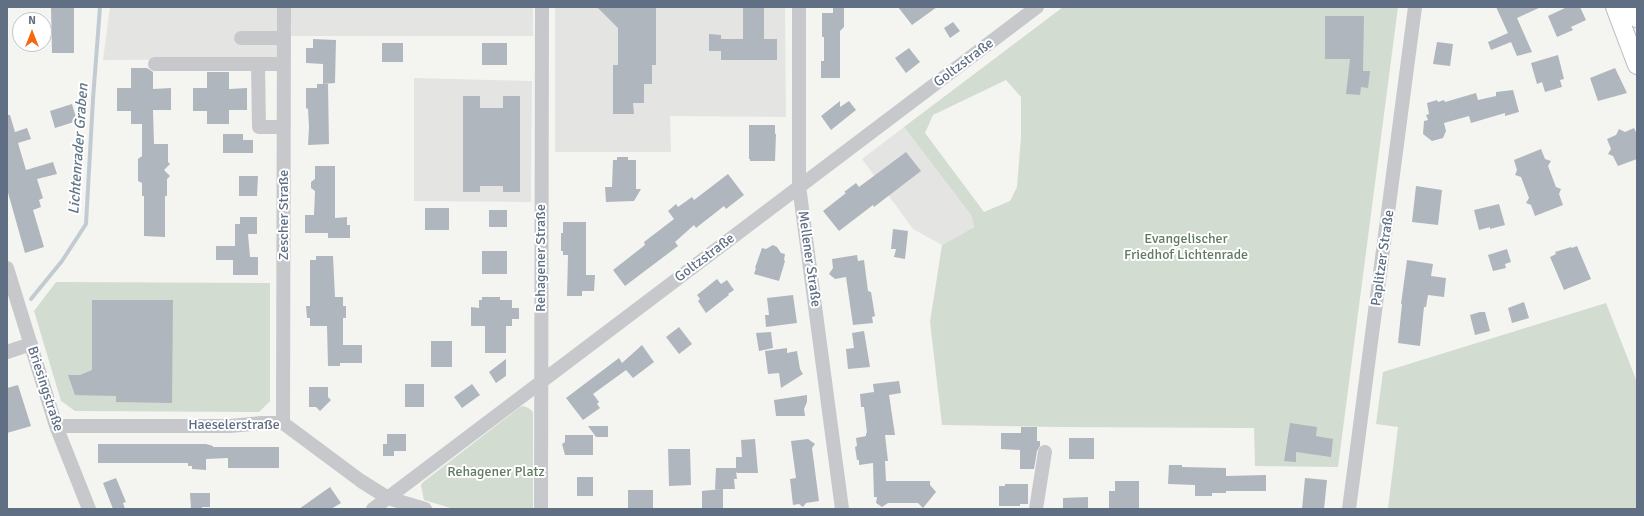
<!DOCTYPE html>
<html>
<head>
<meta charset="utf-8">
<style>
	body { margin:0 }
	#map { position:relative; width:1644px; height:516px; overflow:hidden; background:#f4f5f0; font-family:Signika,sans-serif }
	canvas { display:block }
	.frame { position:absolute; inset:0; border:8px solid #606f84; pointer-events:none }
	.north { position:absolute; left:12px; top:12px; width:40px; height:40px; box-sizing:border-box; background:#fff; border:1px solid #bfc5ce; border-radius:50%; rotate:0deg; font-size:11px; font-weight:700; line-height:16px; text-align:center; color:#606f84 }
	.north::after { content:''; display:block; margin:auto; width:14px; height:18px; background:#f36911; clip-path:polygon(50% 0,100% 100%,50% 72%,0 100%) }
</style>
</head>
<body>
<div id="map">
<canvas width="1644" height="516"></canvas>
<div class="frame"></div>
<div class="north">N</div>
</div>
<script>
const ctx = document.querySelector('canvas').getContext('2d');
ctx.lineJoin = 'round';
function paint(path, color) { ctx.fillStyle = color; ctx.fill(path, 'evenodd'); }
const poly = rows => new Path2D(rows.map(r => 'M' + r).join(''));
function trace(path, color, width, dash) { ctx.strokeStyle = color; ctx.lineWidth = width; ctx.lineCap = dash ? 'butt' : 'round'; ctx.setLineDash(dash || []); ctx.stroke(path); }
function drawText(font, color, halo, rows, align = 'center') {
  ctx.font = font + ' Signika,sans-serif'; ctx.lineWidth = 4; ctx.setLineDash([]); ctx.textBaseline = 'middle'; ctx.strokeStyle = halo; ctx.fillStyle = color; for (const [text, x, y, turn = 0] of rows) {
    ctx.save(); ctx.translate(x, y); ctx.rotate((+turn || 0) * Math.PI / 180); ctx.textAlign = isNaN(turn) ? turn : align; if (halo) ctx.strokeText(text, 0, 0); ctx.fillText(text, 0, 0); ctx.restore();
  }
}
const built = poly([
	[110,7,278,7,278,59,103,60],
	[291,7,533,7,533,36,291,36],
	[555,7,785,7,786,117,670,116,671,152,555,152],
	[414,78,532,81,531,202,414,201],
	[904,127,971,215,974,227,942,245,913,229,862,159]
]);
const green = poly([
	[1063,7,1398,7,1338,467,1255,466,1254,428,1059,427,942,425,930,322,942,245,974,227,971,215,904,127],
	[1006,80,1021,97,1021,137,1017,187,1010,201,984,212,925,133,933,115],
	[56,282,270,283,270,401,259,412,75,411,61,401,34,311],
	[1606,303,1637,382,1637,509,1388,509,1398,427,1376,424,1383,372],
	[524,406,530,409,533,412,533,509,454,509,424,500,421,486,422,483,520,407]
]);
const stream = poly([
	[31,299,62,261,86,224,93,99,100,7]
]);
const building = poly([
	[51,7,74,7,74,53,52,53],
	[597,7,656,7,656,65,652,65,652,84,644,84,644,103,633,103,634,114,613,114,613,65,618,65,618,28],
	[743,7,764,7,764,39,777,39,777,60,721,60,721,51,709,51,709,34,721,35,721,39,743,39],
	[833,7,844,7,844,27,840,31,840,78,821,78,821,61,824,61,824,37,822,37,822,13,833,13],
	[898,7,937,7,912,25],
	[1496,7,1541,7,1517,18,1532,52,1517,56,1511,42,1491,50,1488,42,1508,33],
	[1567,7,1580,7,1586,20,1571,27,1573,30,1557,37,1548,16],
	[1325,16,1364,16,1363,71,1370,71,1368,88,1361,87,1360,95,1346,94,1350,59,1325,59],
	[953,22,960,31,950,38,944,28],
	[313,39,336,40,335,83,323,84,323,64,306,63,306,48,313,48],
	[1437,42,1453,44,1450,66,1433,64],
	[382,43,403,43,403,62,382,62],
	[482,43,507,43,507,65,482,65],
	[909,48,920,62,906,73,895,58],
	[1558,55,1564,79,1560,80,1562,87,1545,92,1542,82,1537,84,1531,63],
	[131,68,147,68,153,72,153,89,171,88,171,110,153,110,154,144,168,144,168,162,170,164,164,170,170,176,167,179,167,196,165,196,165,237,144,236,144,196,142,196,142,183,138,181,138,159,142,156,142,124,131,124,131,111,117,111,117,88,131,88],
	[1615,68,1627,93,1598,101,1590,78],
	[207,72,229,72,229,89,247,88,247,110,229,110,229,124,207,124,207,111,193,111,193,88,207,88],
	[317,84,328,84,329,144,308,145,309,127,308,109,306,108,306,88,317,88],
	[1513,90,1519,112,1505,116,1505,113,1471,123,1469,116,1444,123,1446,131,1443,138,1432,141,1423,134,1424,121,1428,120,1426,115,1429,114,1427,103,1437,100,1438,102,1444,100,1445,102,1476,93,1478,100,1496,96,1496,92],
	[463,96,480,96,480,108,503,108,503,96,520,96,520,192,503,192,503,186,480,186,480,192,463,192],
	[840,101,840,107,849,101,856,110,831,130,821,116],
	[72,104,77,121,55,128,50,111],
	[7,115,10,115,15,132,27,128,31,139,18,143,26,170,53,162,57,174,37,179,43,198,39,200,41,207,33,210,44,247,25,253,7,189],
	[749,125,775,125,775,134,776,134,775,161,750,161,750,159,749,159],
	[1634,128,1637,134,1637,159,1618,166,1613,156,1608,154,1611,149,1607,139,1616,135,1619,129,1625,132],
	[223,134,243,134,243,140,253,140,253,153,223,153],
	[1541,149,1545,159,1551,161,1548,166,1556,187,1561,189,1559,194,1563,205,1535,216,1531,205,1526,203,1529,198,1521,177,1515,175,1517,170,1514,160],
	[906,152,921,171,874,207,873,205,839,231,823,211,846,193,844,192,856,183,859,187],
	[617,157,628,157,628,160,636,160,636,189,641,189,634,201,606,202,605,187,612,187,613,160,617,160],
	[315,166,335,166,335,218,347,217,347,225,350,225,350,238,328,238,328,233,305,233,305,215,314,215,315,191,311,188,311,182,315,179],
	[728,174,744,195,726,209,724,206,696,228,694,225,675,242,678,246,625,286,613,270,645,245,644,242,674,219,668,211,676,204,678,207,692,197,694,200],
	[239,176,258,176,257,196,239,196],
	[1416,186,1442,190,1438,225,1412,222],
	[1499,204,1505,225,1490,229,1490,227,1479,230,1474,210],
	[425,208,449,208,449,230,425,230],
	[489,210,507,210,507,227,489,227],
	[240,217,257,217,257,234,248,234,250,257,258,257,258,275,233,275,233,260,216,260,216,246,235,246,235,224,240,224],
	[563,222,586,222,586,275,595,275,594,291,582,291,582,296,567,296,568,255,563,255,563,251,561,251,561,233,563,233],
	[893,229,908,231,905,259,894,257,896,249,891,249],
	[773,245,777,247,781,253,785,254,784,260,785,261,779,281,754,274,756,268,755,268,762,248,766,249],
	[1577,246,1591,279,1564,290,1550,257,1556,254,1555,252,1571,247,1572,248],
	[1507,249,1511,262,1505,264,1506,268,1493,271,1488,255],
	[482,251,507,251,507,274,482,274],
	[857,255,858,261,864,260,868,291,871,292,875,316,872,317,873,323,853,325,846,277,835,279,829,274,833,268,832,259],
	[316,256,333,256,335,297,343,297,343,306,346,306,346,318,343,318,343,345,362,345,362,363,340,363,340,366,328,366,327,326,310,326,310,318,307,318,306,306,310,306,310,260,316,260],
	[1407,260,1433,264,1431,276,1446,278,1444,297,1428,295,1426,307,1424,307,1420,346,1398,343,1402,304,1401,304],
	[717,279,721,284,727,280,734,290,728,294,729,295,706,313,698,301,700,299,697,295],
	[793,295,797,323,766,327,765,315,769,315,767,298],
	[482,297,500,297,500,300,512,300,512,308,519,308,519,319,512,319,512,326,506,326,506,353,485,353,485,326,471,326,471,307,479,308,479,300,482,300],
	[92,300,173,300,172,403,116,402,116,396,75,395,68,375,80,375,92,370],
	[1524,302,1529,318,1512,323,1508,308],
	[1480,312,1485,312,1490,331,1475,335,1470,315],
	[679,327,692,344,679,354,666,337],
	[864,331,870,367,848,369,846,349,854,348,852,333],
	[771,332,773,348,759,351,756,333],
	[431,341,452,341,452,367,431,367],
	[642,345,654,362,633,378,626,370,593,394,599,402,597,404,600,408,583,420,566,398,619,358,622,363],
	[787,348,787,353,797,351,800,369,803,374,781,388,779,373,768,374,765,351],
	[506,359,506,376,496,383,489,372],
	[899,381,901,393,889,395,895,435,885,435,888,461,885,461,886,481,930,481,930,485,936,492,923,508,918,503,888,503,882,507,876,503,877,497,874,497,873,463,859,465,859,460,857,460,855,447,857,446,856,438,866,436,866,433,867,433,864,407,861,407,860,394,874,392,873,384],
	[405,384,424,384,424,407,405,407],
	[472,384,480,395,462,408,454,397],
	[18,385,31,426,7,433,7,388],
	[309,387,328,387,328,397,331,400,320,411,316,407,309,407],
	[807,395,807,402,804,409,805,416,776,416,774,400],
	[1290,423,1317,427,1316,436,1333,439,1331,457,1296,452,1296,462,1284,461],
	[588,426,608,426,608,437,596,437],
	[1021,427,1037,427,1037,441,1040,441,1040,446,1037,451,1034,469,1020,469,1020,450,1001,449,1001,433,1021,433],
	[387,434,406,434,406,451,394,451,394,456,383,456,383,444,387,444],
	[565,435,593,435,593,455,565,455,562,444,565,442],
	[1069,438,1094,438,1094,459,1069,459],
	[755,439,758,473,737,473,736,471,737,479,734,479,735,489,723,489,723,509,702,509,702,491,722,489,715,490,716,468,736,468,736,457,742,457,741,440],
	[808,439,815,444,812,448,819,501,806,503,803,507,799,504,793,505,790,479,796,478,791,441],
	[98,444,206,444,213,446,213,447,279,447,279,468,228,468,228,458,206,459,206,470,192,469,192,466,188,466,188,463,98,463],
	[668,449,690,449,691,485,669,486],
	[1169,465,1182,465,1182,467,1226,468,1226,476,1266,475,1266,491,1226,491,1226,493,1212,493,1212,496,1195,496,1195,485,1168,484],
	[577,477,593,477,593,496,577,496],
	[116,478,126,502,123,503,125,509,113,509,103,483],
	[1305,478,1327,480,1324,509,1302,509],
	[1115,481,1139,481,1139,509,1109,509,1109,491,1115,491],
	[1005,484,1028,484,1028,504,1020,504,1020,506,999,506,999,486,1005,486],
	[330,487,341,503,331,509,299,509],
	[628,490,653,490,653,509,628,509],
	[190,493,210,493,210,507,202,507,202,509,191,509],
	[1088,497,1088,509,1063,509,1063,498]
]);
const minor = poly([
	[799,7,799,186,842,509],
	[241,38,284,38],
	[155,64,284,64],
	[258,64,259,127,284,127],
	[7,268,56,426,89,509],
	[7,352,31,344],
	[283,423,284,7],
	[56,426,230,426,262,423,283,423,361,481,388,498,425,509],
	[373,509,1037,7],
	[541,509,542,7],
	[1036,509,1045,452],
	[1349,509,1415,7]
]);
const major = poly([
	[1615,7,1637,65],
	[1632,7,1637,18]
]);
const streetNames = [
	["Goltzstraße",964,63,-37],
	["Zescher Straße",284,215,-90],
	["Rehagener Straße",541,258,-90],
	["Goltzstraße",705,258,-37],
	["Paplitzer Straße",1383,258,-82],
	["Mellener Straße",809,259,82],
	["Briesingstraße",45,389,72],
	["Haeselerstraße",234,425]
];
const parkNames = [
	["Evangelischer",1186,239],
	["Friedhof Lichtenrade",1186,255],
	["Rehagener Platz",496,472]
];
const waterNames = [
	["Lichtenrader Graben",79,149,-86]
];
paint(built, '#e4e5e3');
paint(green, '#d3dcd0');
trace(stream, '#c3cbd2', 4);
paint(building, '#b0b6bd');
trace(major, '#b8bbbf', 20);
trace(minor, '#c6c8cc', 14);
trace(major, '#fff', 18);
drawText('14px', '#606f84', '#fff', streetNames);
drawText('14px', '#617a60', '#fff', parkNames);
drawText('italic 15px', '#617889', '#fff', waterNames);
</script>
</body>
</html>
